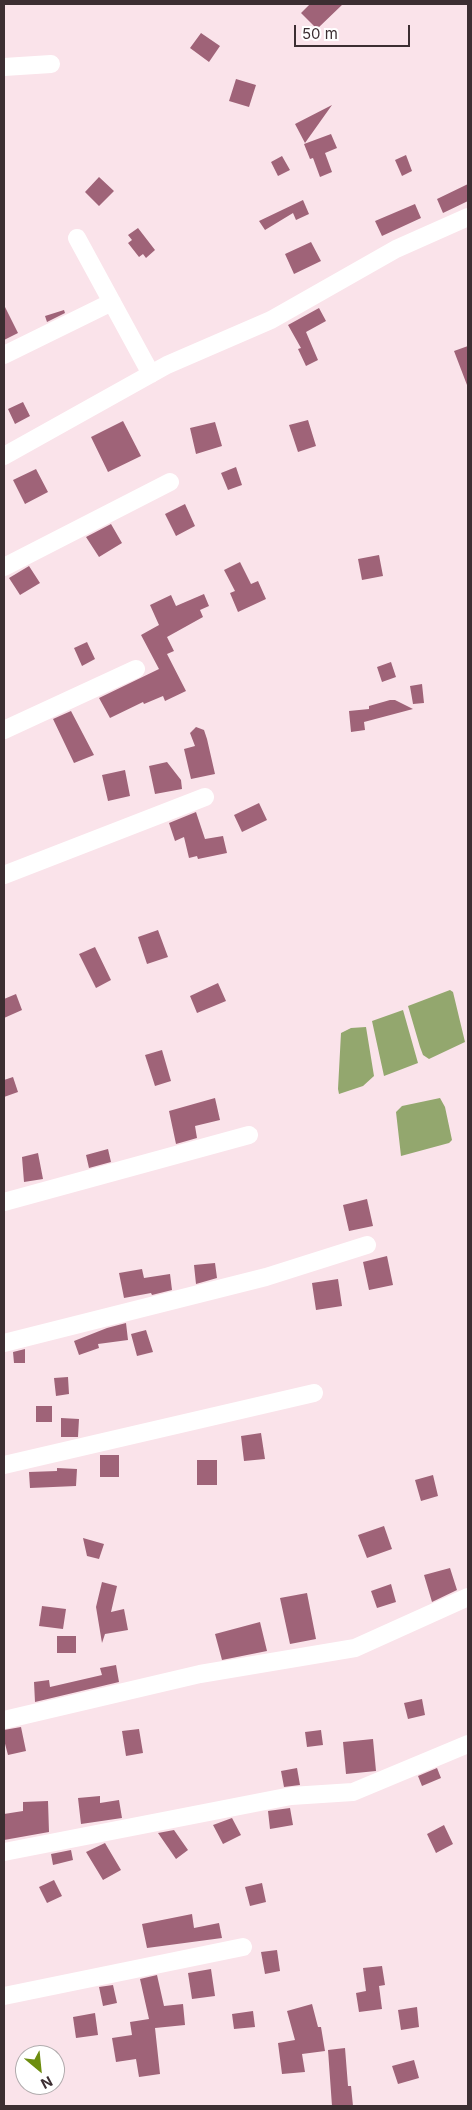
<!DOCTYPE html>
<html>
<head>
<meta charset="utf-8">
<style>
	body { margin:0 }
	#map { position:relative; width:472px; height:2110px; overflow:hidden; background:#fae3ea; font-family:Inter,sans-serif }
	canvas { display:block }
	.frame { position:absolute; inset:0; border:5px solid #3c2e32; pointer-events:none }
	.north { position:absolute; left:15px; top:2045px; width:50px; height:50px; box-sizing:border-box; background:#fff; border:1px solid #b1abad; border-radius:50%; rotate:152deg; font-size:14px; font-weight:700; line-height:20px; text-align:center; color:#3c2e32 }
	.north::after { content:''; display:block; margin:auto; width:18px; height:22px; background:#6d8d0f; clip-path:polygon(50% 0,100% 100%,50% 72%,0 100%) }
	.scale { position:absolute; left:294px; top:25px; width:116px; height:22px; box-sizing:border-box; border:2px solid #3c2e32; border-top:0; padding-left:6px; font-size:15px; line-height:18px; white-space:nowrap; color:#3c2e32; -webkit-text-stroke:4px #fff; paint-order:stroke }
</style>
</head>
<body>
<div id="map">
<canvas width="472" height="2110"></canvas>
<div class="frame"></div>
<div class="north">N</div>
<div class="scale">50 m</div>
</div>
<script>
const ctx = document.querySelector('canvas').getContext('2d');
ctx.lineJoin = 'round';
function paint(path, color) { ctx.fillStyle = color; ctx.fill(path, 'evenodd'); }
const poly = rows => new Path2D(rows.map(r => 'M' + r).join(''));
function trace(path, color, width, dash) { ctx.strokeStyle = color; ctx.lineWidth = width; ctx.lineCap = dash ? 'butt' : 'round'; ctx.setLineDash(dash || []); ctx.stroke(path); }
const water = poly([
	[450,990,453,992,465,1042,429,1059,423,1055,420,1047,408,1006],
	[403,1010,418,1063,384,1076,372,1021],
	[366,1027,374,1076,363,1086,339,1094,338,1089,341,1033,351,1028],
	[440,1098,445,1107,452,1140,449,1143,401,1156,396,1112,402,1106]
]);
const building = poly([
	[310,4,343,4,317,29,301,13],
	[201,33,220,46,209,62,190,48],
	[236,79,256,85,249,107,229,101],
	[332,105,305,143,295,124],
	[331,134,337,148,325,153,332,172,320,177,313,158,310,159,304,144],
	[406,155,412,171,402,176,395,160],
	[282,156,290,170,278,176,271,162],
	[99,177,114,191,99,206,85,192],
	[468,184,468,201,443,213,437,199],
	[303,200,309,214,296,220,293,213,265,230,259,221],
	[415,204,421,218,382,236,375,221],
	[138,228,155,250,146,258,143,254,139,257,128,243,132,240,128,235],
	[311,242,321,261,294,274,285,254],
	[4,305,18,333,4,340],
	[319,308,326,321,306,332,318,360,306,366,298,349,301,348,288,325],
	[64,310,65,313,47,322,45,316],
	[468,346,468,385,467,385,454,351],
	[23,402,30,416,15,424,8,409],
	[308,420,316,446,298,452,289,425],
	[123,421,141,456,108,472,91,437],
	[215,422,222,446,196,454,190,428],
	[236,467,242,485,228,490,221,473],
	[36,469,48,492,25,504,13,480],
	[185,504,195,526,176,536,165,514],
	[111,524,122,543,99,557,86,537],
	[379,555,383,576,362,580,358,559],
	[240,562,251,584,258,581,266,599,238,612,230,593,235,591,224,570],
	[29,566,40,583,20,595,9,578],
	[204,594,209,606,200,610,203,617,167,637,174,651,167,654,186,691,165,701,163,696,144,704,143,702,110,718,99,698,159,669,141,635,159,625,150,605,171,595,176,606],
	[87,642,95,659,82,666,74,648],
	[391,662,396,677,382,682,377,667],
	[422,684,424,703,413,704,410,686],
	[390,700,395,700,413,709,364,722,365,730,351,732,349,711,369,709,369,706],
	[71,711,94,755,74,763,53,719],
	[196,727,204,730,207,739,215,774,191,779,184,749,195,746,190,733],
	[167,762,181,780,182,789,155,794,149,766],
	[125,770,130,796,108,801,102,775],
	[259,803,267,820,242,832,234,815],
	[196,812,205,839,223,836,227,853,198,859,197,856,189,858,184,837,175,841,169,823],
	[158,930,168,957,147,964,138,937],
	[95,947,111,980,96,988,79,954],
	[218,983,226,1001,197,1013,190,996],
	[16,994,22,1010,4,1018,4,999],
	[162,1050,171,1081,155,1086,145,1055],
	[13,1077,18,1092,4,1097,4,1080],
	[215,1098,220,1120,195,1126,197,1138,176,1144,169,1111],
	[108,1149,111,1162,89,1168,86,1155],
	[38,1153,43,1179,24,1182,22,1157],
	[367,1199,373,1226,349,1231,343,1205],
	[387,1256,393,1285,369,1290,363,1262],
	[215,1263,217,1278,196,1284,194,1265],
	[142,1269,144,1278,170,1274,172,1290,152,1295,151,1293,124,1298,119,1273],
	[338,1279,342,1306,316,1310,312,1283],
	[126,1323,128,1340,98,1344,99,1348,79,1355,74,1341,107,1328],
	[146,1330,153,1352,137,1356,131,1334],
	[25,1349,25,1363,14,1363,13,1352],
	[68,1377,69,1394,56,1396,54,1378],
	[36,1406,52,1406,52,1422,36,1422],
	[61,1418,79,1419,78,1437,61,1437],
	[261,1433,265,1459,244,1461,241,1436],
	[100,1455,119,1455,119,1477,100,1477],
	[197,1460,217,1460,217,1485,197,1485],
	[57,1468,77,1469,76,1486,30,1488,29,1472,57,1471],
	[433,1475,438,1496,421,1501,415,1480],
	[384,1526,392,1549,367,1558,358,1535],
	[83,1538,104,1544,99,1559,87,1556],
	[450,1568,457,1590,432,1602,424,1575],
	[102,1582,117,1586,111,1612,124,1609,128,1630,105,1634,102,1643,96,1607],
	[391,1584,396,1602,377,1608,371,1591],
	[307,1593,316,1639,290,1644,280,1598],
	[42,1606,66,1609,63,1629,39,1626],
	[260,1622,267,1651,222,1660,215,1634],
	[57,1636,76,1636,76,1653,57,1653],
	[116,1665,119,1682,35,1702,34,1682,49,1680,50,1687,102,1675,100,1668],
	[422,1699,425,1715,408,1719,404,1703],
	[21,1727,26,1751,8,1755,4,1740,4,1730],
	[139,1729,143,1753,126,1756,122,1731],
	[321,1730,323,1745,307,1747,305,1732],
	[373,1739,376,1771,346,1774,343,1742],
	[297,1768,300,1785,284,1787,281,1771],
	[437,1768,441,1778,422,1786,418,1776],
	[100,1796,100,1803,119,1800,122,1818,81,1824,78,1798],
	[48,1801,49,1832,4,1840,4,1814,23,1811,23,1802],
	[290,1808,293,1825,270,1829,268,1811],
	[232,1818,241,1835,223,1844,213,1825],
	[444,1825,453,1844,436,1853,427,1834],
	[174,1830,188,1850,176,1859,158,1833],
	[105,1843,121,1870,103,1880,86,1852],
	[71,1850,73,1860,53,1865,51,1854],
	[54,1880,62,1896,47,1903,39,1887],
	[262,1883,266,1902,250,1906,245,1887],
	[192,1914,194,1928,219,1923,222,1938,147,1948,142,1924],
	[277,1950,280,1971,265,1974,261,1952],
	[382,1966,385,1985,379,1986,382,2009,359,2012,356,1993,366,1991,363,1968],
	[211,1969,215,1996,192,1999,188,1973],
	[157,1975,164,2006,183,2004,185,2025,155,2028,160,2074,139,2077,136,2059,116,2062,112,2038,132,2035,130,2022,149,2019,140,1979],
	[113,1985,117,2003,103,2006,99,1987],
	[312,2004,318,2027,321,2027,325,2051,302,2054,305,2072,282,2074,278,2043,295,2040,287,2011],
	[417,2007,419,2027,401,2030,398,2010],
	[253,2011,255,2027,234,2029,232,2014],
	[95,2013,98,2035,76,2038,73,2017],
	[345,2048,348,2086,351,2086,353,2106,332,2106,328,2050],
	[414,2060,419,2078,398,2084,392,2066]
]);
const minor = poly([
	[4,67,51,64],
	[77,238,151,374],
	[4,355,112,302],
	[4,456,167,365,271,320,396,249,468,217],
	[4,567,170,482],
	[4,730,136,669],
	[4,875,205,797],
	[4,1202,249,1135],
	[4,1343,266,1277,367,1245],
	[4,1465,314,1393],
	[4,1720,200,1674,355,1648,468,1597],
	[4,1852,291,1796,353,1792,468,1744],
	[4,1996,243,1947]
]);
paint(water, '#93a76e');
paint(building, '#9f6378');
trace(minor, '#fff', 18);
</script>
</body>
</html>
